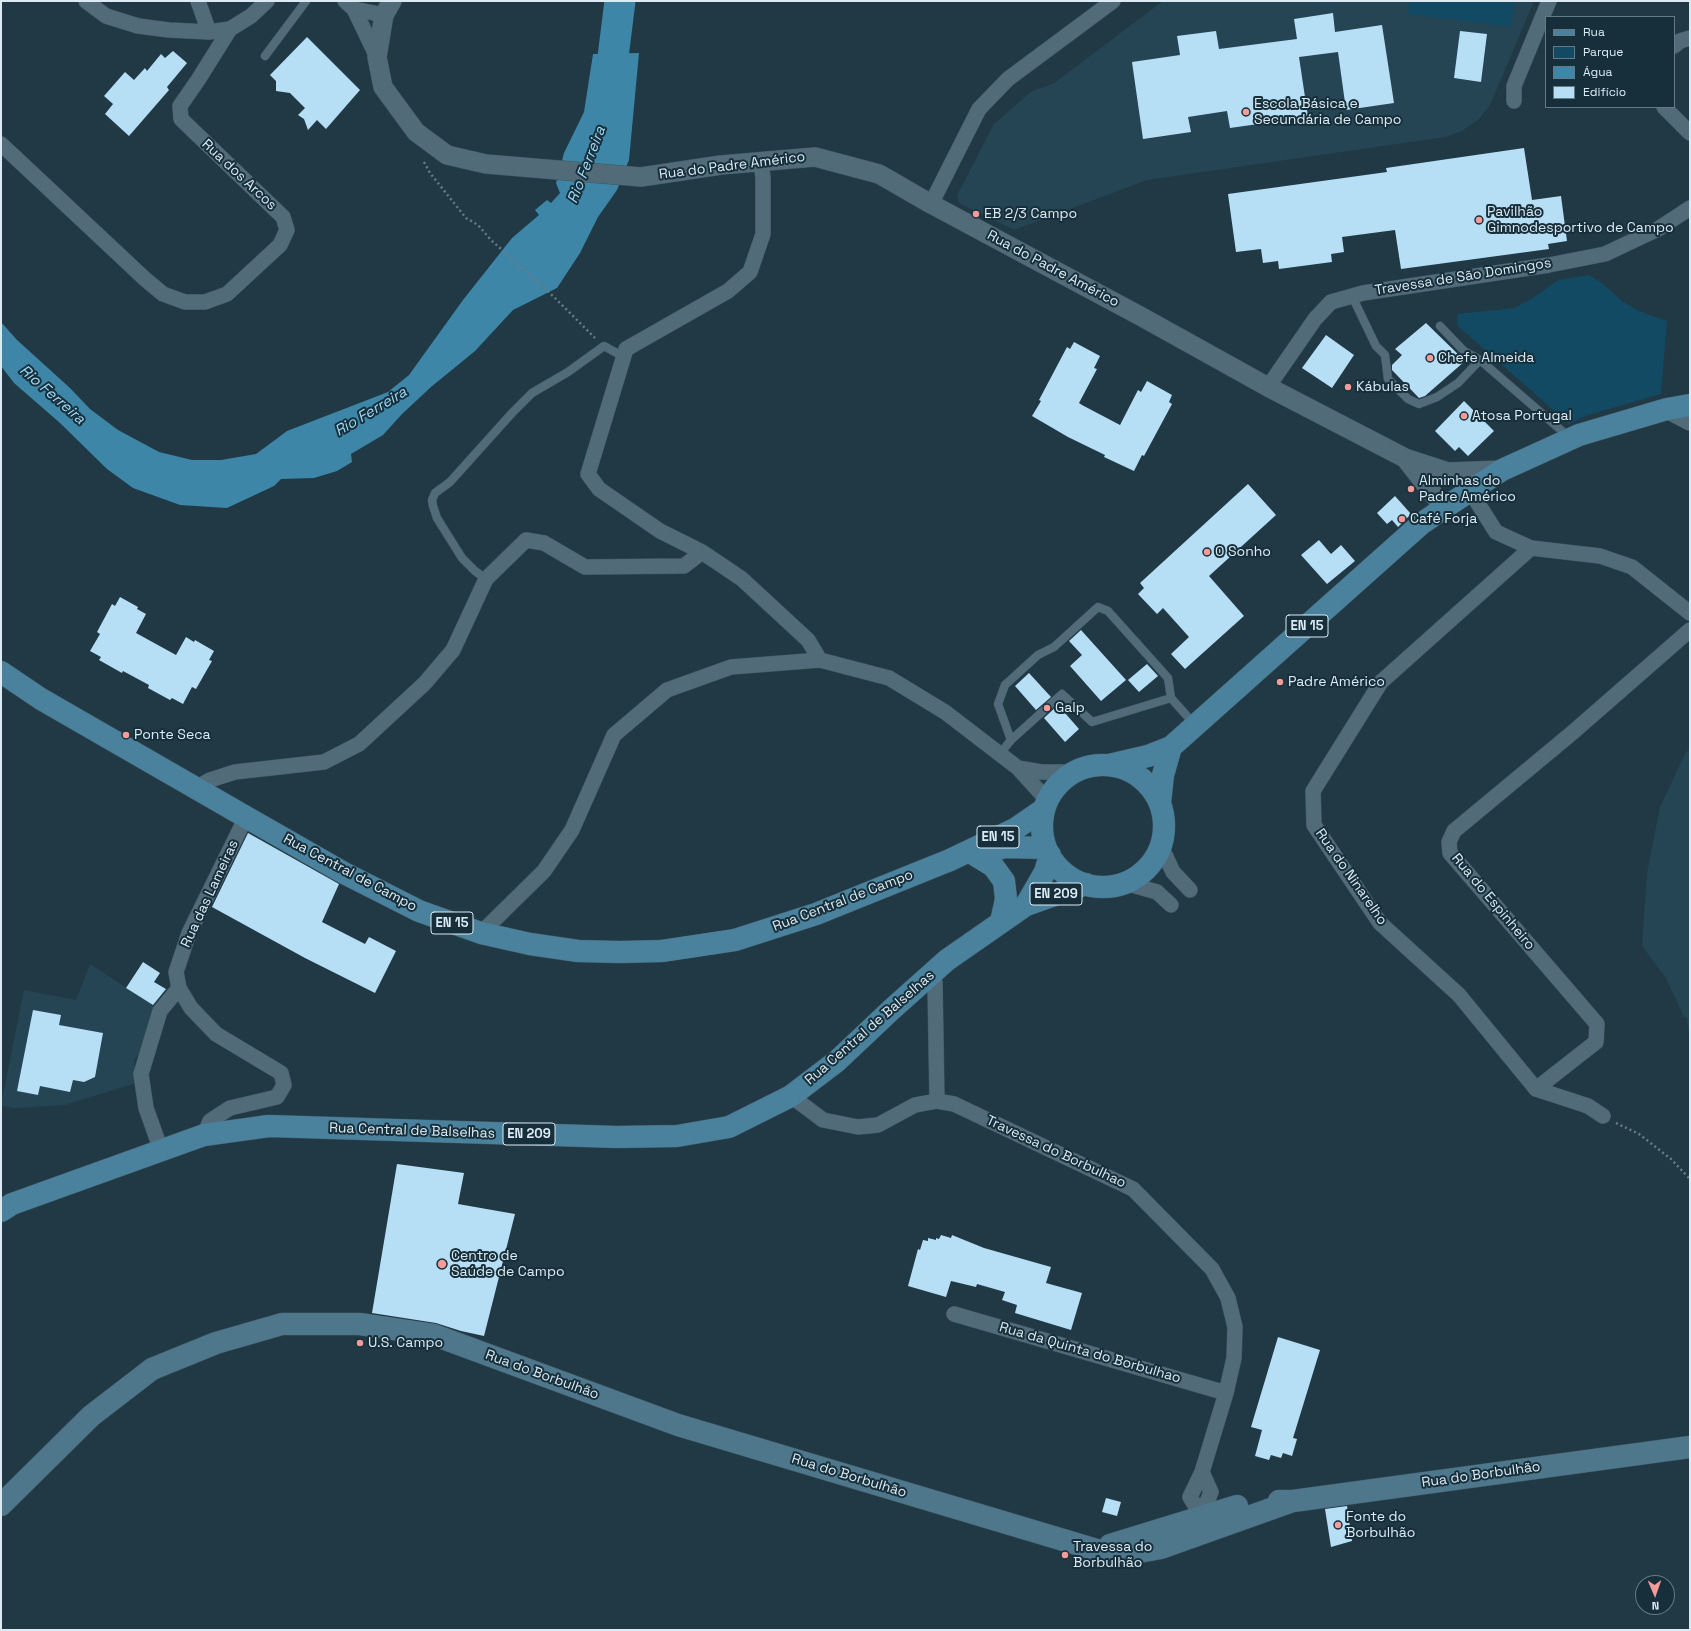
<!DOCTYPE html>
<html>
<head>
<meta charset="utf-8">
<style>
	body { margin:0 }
	#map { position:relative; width:1691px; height:1631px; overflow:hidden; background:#203945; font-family:"Space Grotesk",sans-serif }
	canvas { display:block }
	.frame { position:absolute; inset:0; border:2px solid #dcebf3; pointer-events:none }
	.legend { position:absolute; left:1545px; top:16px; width:130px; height:92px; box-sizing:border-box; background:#162f3b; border:1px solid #657a85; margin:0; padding:5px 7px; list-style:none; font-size:12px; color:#dcebf3 }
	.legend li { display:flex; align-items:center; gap:8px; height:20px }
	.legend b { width:20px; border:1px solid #657a85 }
	.north { position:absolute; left:1635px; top:1575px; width:40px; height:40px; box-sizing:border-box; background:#162f3b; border:1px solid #657a85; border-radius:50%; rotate:178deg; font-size:11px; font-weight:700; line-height:16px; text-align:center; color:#dcebf3 }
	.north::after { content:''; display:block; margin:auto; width:14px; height:18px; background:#f59b99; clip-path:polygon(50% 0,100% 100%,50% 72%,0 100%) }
</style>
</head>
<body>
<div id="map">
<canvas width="1691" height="1631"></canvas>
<div class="frame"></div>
<ul class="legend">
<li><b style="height:5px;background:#4a829e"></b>Rua</li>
<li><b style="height:11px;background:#134a63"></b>Parque</li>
<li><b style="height:11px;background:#3e86a8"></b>Água</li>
<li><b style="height:11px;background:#b6dff6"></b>Edifício</li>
</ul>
<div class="north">N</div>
</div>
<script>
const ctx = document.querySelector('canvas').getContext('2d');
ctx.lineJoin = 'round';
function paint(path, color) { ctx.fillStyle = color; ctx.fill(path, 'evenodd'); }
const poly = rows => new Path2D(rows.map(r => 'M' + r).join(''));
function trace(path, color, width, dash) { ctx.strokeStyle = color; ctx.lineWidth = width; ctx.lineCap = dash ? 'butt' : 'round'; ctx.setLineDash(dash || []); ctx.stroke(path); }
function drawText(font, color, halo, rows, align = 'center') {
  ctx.font = font + ' "Space Grotesk",sans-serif'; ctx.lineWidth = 4; ctx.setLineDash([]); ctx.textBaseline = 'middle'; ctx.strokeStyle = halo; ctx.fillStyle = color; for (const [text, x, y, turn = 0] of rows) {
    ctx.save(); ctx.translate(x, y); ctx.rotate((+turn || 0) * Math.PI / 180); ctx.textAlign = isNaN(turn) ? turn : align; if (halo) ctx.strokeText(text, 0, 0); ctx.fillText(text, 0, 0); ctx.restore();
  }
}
const built = poly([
	[1163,1,1534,1,1490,105,1479,119,1462,131,1445,137,1147,180,1014,230,959,203,957,195,994,124,1032,91,1053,84],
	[1690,749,1690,1045,1687,1017,1684,1017,1666,978,1642,946,1647,873,1660,807,1686,752],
	[90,964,156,1007,143,1050,134,1060,136,1083,65,1105,15,1108,1,1105,24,990,76,1000]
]);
const green = poly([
	[1409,1,1514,1,1511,27,1408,14],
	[1589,275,1603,284,1622,301,1639,311,1667,321,1661,394,1588,415,1569,424,1457,325,1458,314,1514,308,1533,298,1558,280]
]);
const water = poly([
	[639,53,629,160,617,190,598,217,580,253,557,288,513,310,475,351,431,387,402,414,383,435,351,454,352,462,337,471,314,478,281,479,274,486,227,508,180,505,133,488,107,469,60,423,14,383,1,366,1,322,17,340,70,388,90,409,118,430,159,452,192,460,221,460,256,454,287,431,388,392,409,375,463,300,512,238,539,215,535,210,547,200,551,203,560,193,556,183,564,153,584,112,593,54]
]);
const river = poly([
	[608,97,620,1]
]);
const building = poly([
	[1333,13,1335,32,1382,25,1394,103,1346,110,1338,52,1299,57,1308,117,1230,128,1227,111,1188,117,1191,132,1143,139,1132,62,1180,55,1177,36,1216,31,1219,49,1297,39,1294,19],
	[1460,31,1487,34,1481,82,1454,78],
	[307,37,360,90,326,129,317,120,308,130,304,119,298,115,305,108,290,93,276,91,276,81,270,75],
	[173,51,187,63,167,87,169,90,129,136,105,114,113,104,104,96,125,72,134,80,145,68,147,71,161,54,165,58],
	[1524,148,1532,200,1561,196,1567,241,1548,244,1549,249,1401,269,1395,230,1342,237,1344,252,1331,254,1332,262,1279,269,1278,261,1263,263,1261,249,1236,252,1228,194,1387,172,1386,168],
	[1426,323,1465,361,1425,396,1419,398,1392,370,1392,365,1402,355,1395,349],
	[1326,335,1354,355,1332,388,1302,368],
	[1074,342,1100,356,1094,368,1097,369,1079,403,1082,405,1120,425,1138,390,1141,392,1147,381,1172,395,1169,402,1172,404,1144,456,1142,455,1134,471,1104,457,1105,455,1068,437,1032,416,1041,401,1039,400,1067,347,1070,349],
	[1464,401,1494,431,1468,456,1459,447,1455,451,1435,431],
	[1248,484,1276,515,1209,576,1244,616,1185,669,1171,654,1189,637,1163,608,1157,614,1138,594,1144,588,1140,583],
	[1395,496,1411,514,1398,527,1392,520,1387,524,1377,513],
	[1319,540,1331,554,1341,545,1355,561,1327,584,1301,555],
	[120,597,138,607,137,609,146,614,136,633,176,655,186,637,194,642,195,640,214,651,209,660,212,661,196,689,192,687,183,704,172,698,170,700,148,688,149,685,123,671,122,673,99,660,101,657,90,651,100,634,97,632,112,604,115,606],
	[1081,630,1126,680,1101,701,1070,666,1082,655,1069,641],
	[1147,664,1158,676,1139,692,1128,680],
	[1029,673,1051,697,1036,710,1015,686],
	[1058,705,1079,729,1065,742,1044,718],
	[248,833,339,884,322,922,365,944,369,937,396,951,375,993,305,958,212,907],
	[143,962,160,973,154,982,166,989,153,1005,126,988],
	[33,1010,61,1015,59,1025,103,1033,95,1077,84,1082,73,1080,70,1092,40,1086,38,1095,17,1091],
	[397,1164,464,1173,458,1204,515,1214,484,1336,461,1331,436,1323,372,1313],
	[941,1235,951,1238,952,1235,984,1248,1051,1267,1046,1283,1082,1293,1071,1330,1015,1313,1017,1305,1002,1300,1005,1292,977,1284,976,1287,951,1281,946,1297,908,1286,918,1249,920,1250,923,1240,928,1241,928,1238,936,1240,936,1238,939,1239],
	[1278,1337,1320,1350,1293,1438,1297,1439,1292,1456,1283,1453,1281,1458,1271,1455,1269,1460,1255,1456,1262,1430,1251,1427],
	[1106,1498,1121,1502,1117,1516,1102,1512],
	[1347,1506,1352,1541,1331,1547,1325,1509]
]);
const path = poly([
	[424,162,430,173,466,218,478,225,491,240,554,297,595,338],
	[1616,1123,1639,1134,1671,1159,1690,1179]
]);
const service = poly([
	[265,56,306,1],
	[1352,296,1376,346,1385,355,1388,379,1408,399,1419,404,1437,397,1458,383,1480,360],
	[1440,326,1464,351,1480,360,1569,437],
	[486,579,475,571,462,558,437,518,433,506,432,500,435,493,450,482,512,413,532,393,568,372,604,346,624,357],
	[1011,740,998,704,1005,685,1038,655,1054,647,1098,607,1108,611,1168,678,1171,698],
	[1000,754,1011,740,1062,694,1092,722,1171,698,1195,725]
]);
const minor = poly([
	[86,1,106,16,138,26,169,30,209,32,230,29,251,16,267,1],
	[198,1,209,32],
	[345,1,354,9,377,57],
	[354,9,384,15],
	[1674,46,1680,41,1690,38],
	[1514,101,1514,86,1549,1],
	[1664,107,1690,133],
	[1,144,145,279,163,294,185,302,205,302,227,294,280,245,287,230,283,217,181,119,180,106,198,80,230,29],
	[761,161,763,178,763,234,750,272,728,291,626,349,588,474,599,489,660,531,702,552,742,579,808,640,820,660],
	[931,204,979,109,1008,79,1113,1],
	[1268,387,1315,319,1331,302,1363,293,1549,265,1605,254,1658,229,1690,208],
	[1470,491,1496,532,1531,548,1600,556,1632,567,1690,613],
	[1531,548,1381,682,1313,791,1314,825,1380,923,1459,995,1536,1089,1588,1106,1603,1116],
	[1018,768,1041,772,1075,772],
	[196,788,210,780,235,772,324,762,359,744,425,683,453,650,486,579,526,540,544,543,585,567,684,566,702,552],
	[1161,846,1173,872,1190,890],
	[1125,883,1157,892,1171,905],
	[481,933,544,871,572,830,614,735,667,690,731,667,820,660,889,678,945,712,1018,768,1048,801],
	[932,973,935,983,937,1101],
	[1536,1089,1596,1042,1597,1024,1450,853,1449,842,1454,831,1572,733,1690,630],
	[791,1096,823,1120,858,1127,878,1125,915,1105,937,1101,954,1104,1133,1189,1212,1269,1228,1298,1235,1327,1234,1358,1226,1393,1202,1472,1190,1497,1206,1523],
	[204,1135,210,1121,230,1108,277,1097,284,1085,281,1073,216,1034,191,1008,179,988,176,972,189,933,246,817],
	[161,1150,146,1108,141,1074,160,1011,179,988],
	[954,1314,1226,1393],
	[1201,1517,1211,1492,1202,1472]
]);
const tertiary = poly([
	[392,1,384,15,377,57,383,87,416,132,447,155,486,164,641,177,721,165,815,157,879,174,931,204,1142,317,1268,387,1405,458,1448,472,1502,470],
	[1667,409,1690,421],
	[1405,458,1444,508]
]);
const secondary = poly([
	[1279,1501,1293,1501,1690,1447],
	[1,1505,91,1416,152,1369,216,1343,282,1324,360,1324,434,1335,678,1425,1117,1556,1161,1548,1293,1501],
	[1110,1545,1237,1506]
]);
const primary = poly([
	[1,672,41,699,246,817,344,873,419,911,481,933,530,944,578,951,620,952,662,951,735,940,816,914,950,860,1015,829,1044,809],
	[1109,765,1148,756,1171,747,1421,524,1444,508,1502,470,1579,435,1667,409,1690,405],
	'1042 826a61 61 0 1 1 122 0a61 61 0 1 1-122 0Z',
	[1160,803,1163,775,1171,747],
	[982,853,1005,847,1046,848],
	[975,855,993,866,1004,881,1006,899,1001,922],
	[1026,905,1045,872,1050,855],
	[1,1211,12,1204,204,1135,269,1126,617,1137,677,1136,729,1127,791,1096,837,1061,891,1010,947,960,1026,905,1086,884]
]);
const markers = [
	[1246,112,4,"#f59b99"],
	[976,214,4,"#f59b99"],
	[1479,220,4,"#f59b99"],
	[1430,358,4,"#f59b99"],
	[1348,387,4,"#f59b99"],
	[1464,416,4,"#f59b99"],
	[1411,489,4,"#f59b99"],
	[1402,519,4,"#f59b99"],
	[1207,552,4,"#f59b99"],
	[1280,682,4,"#f59b99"],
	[1047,708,4,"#f59b99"],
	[126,735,4,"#f59b99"],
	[442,1264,5,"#f59b99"],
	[360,1343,4,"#f59b99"],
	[1338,1525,4,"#f59b99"],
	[1065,1555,4,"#f59b99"]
];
const shields = [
	[1307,626,42],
	[998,837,42],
	[1056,894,52],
	[452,923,42],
	[529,1134,52]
];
const shieldNames = [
	["EN 15",1307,626],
	["EN 15",998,837],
	["EN 209",1056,894],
	["EN 15",452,923],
	["EN 209",529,1134]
];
const poiNames = [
	["Escola Básica e",1254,104],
	["Secundária de Campo",1254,120],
	["Pavilhão",1487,212],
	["Gimnodesportivo de Campo",1487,228],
	["EB 2/3 Campo",984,214],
	["Chefe Almeida",1438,358],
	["Kábulas",1356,387],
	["Atosa Portugal",1472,416],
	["Alminhas do",1419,481],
	["Padre Américo",1419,497],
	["Café Forja",1410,519],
	["O Sonho",1215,552],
	["Padre Américo",1288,682],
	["Galp",1055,708],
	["Ponte Seca",134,735],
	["Centro de",451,1256],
	["Saúde de Campo",451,1272],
	["U.S. Campo",368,1343],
	["Fonte do",1346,1517],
	["Borbulhão",1346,1533],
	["Travessa do",1073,1547],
	["Borbulhão",1073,1563]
];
const streetNames = [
	["Rua do Padre Américo",732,166,-7],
	["Rua dos Arcos",239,175,43],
	["Rua do Padre Américo",1053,269,28],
	["Travessa de São Domingos",1463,277,-9],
	["Rua Central de Campo",350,873,28],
	["Rua do Ninarelho",1351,877,55],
	["Rua das Lameiras",210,894,-65],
	["Rua Central de Campo",843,901,-21],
	["Rua do Espinheiro",1493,902,50],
	["Rua Central de Balselhas",870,1028,-41],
	["Rua Central de Balselhas",412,1131,2],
	["Travessa do Borbulhao",1056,1152,25],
	["Rua da Quinta do Borbulhao",1090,1353,16],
	["Rua do Borbulhão",542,1375,20],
	["Rua do Borbulhão",1481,1475,-8],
	["Rua do Borbulhão",849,1476,17]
];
const waterNames = [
	["Rio Ferreira",587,165,-69],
	["Rio Ferreira",52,395,41],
	["Rio Ferreira",371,412,-31]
];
paint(built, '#254555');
paint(green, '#134a63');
paint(water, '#3e86a8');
trace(river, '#3e86a8', 31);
paint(building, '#b6dff6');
trace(service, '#3e555f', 9);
trace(minor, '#3e555f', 16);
trace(tertiary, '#3e555f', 20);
trace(secondary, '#3e555f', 23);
trace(primary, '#3e555f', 23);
trace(path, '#677c87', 2.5, [2, 3]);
trace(service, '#516b79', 8);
trace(minor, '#516b79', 15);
trace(tertiary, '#516b79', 19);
trace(secondary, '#4e778b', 22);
trace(primary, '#4a829e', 22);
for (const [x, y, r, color] of markers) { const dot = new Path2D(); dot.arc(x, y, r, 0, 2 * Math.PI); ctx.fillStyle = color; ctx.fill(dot); trace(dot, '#162f3b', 1.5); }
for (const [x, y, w] of shields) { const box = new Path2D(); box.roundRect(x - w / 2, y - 11, w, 22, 3); ctx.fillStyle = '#162f3b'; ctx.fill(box); trace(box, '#dcebf3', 1); }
drawText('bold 13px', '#dcebf3', null, shieldNames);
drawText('14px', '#dcebf3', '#162f3b', poiNames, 'left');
drawText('14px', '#dcebf3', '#162f3b', streetNames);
drawText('italic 15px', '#a1d9f7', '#162f3b', waterNames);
</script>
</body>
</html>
